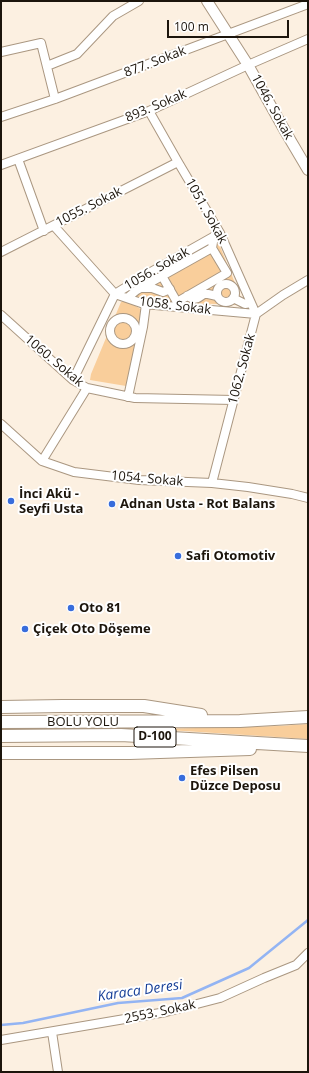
<!DOCTYPE html>
<html>
<head>
<meta charset="utf-8">
<style>
	body { margin:0 }
	#map { position:relative; width:309px; height:1073px; overflow:hidden; background:#fcf0e1; font-family:"Open Sans",sans-serif }
	canvas { display:block }
	.frame { position:absolute; inset:0; border:2px solid #1c150c; pointer-events:none }
	.scale { position:absolute; left:167px; top:20px; width:122px; height:18px; box-sizing:border-box; border:2px solid #1c150c; border-top:0; padding-left:5px; font-size:12px; line-height:14px; white-space:nowrap; color:#1c150c; -webkit-text-stroke:3px #fff; paint-order:stroke }
</style>
</head>
<body>
<div id="map">
<canvas width="309" height="1073"></canvas>
<div class="frame"></div>
<div class="scale">100 m</div>
</div>
<script>
const ctx = document.querySelector('canvas').getContext('2d');
ctx.lineJoin = 'round';
function paint(path, color) { ctx.fillStyle = color; ctx.fill(path, 'evenodd'); }
const poly = rows => new Path2D(rows.map(r => 'M' + r).join(''));
function trace(path, color, width, dash) { ctx.strokeStyle = color; ctx.lineWidth = width; ctx.lineCap = dash ? 'butt' : 'round'; ctx.setLineDash(dash || []); ctx.stroke(path); }
function drawText(font, color, halo, rows, align = 'center') {
  ctx.font = font + ' "Open Sans",sans-serif'; ctx.lineWidth = 4; ctx.setLineDash([]); ctx.textBaseline = 'middle'; ctx.strokeStyle = halo; ctx.fillStyle = color; for (const [text, x, y, turn = 0] of rows) {
    ctx.save(); ctx.translate(x, y); ctx.rotate((+turn || 0) * Math.PI / 180); ctx.textAlign = isNaN(turn) ? turn : align; if (halo) ctx.strokeText(text, 0, 0); ctx.fillText(text, 0, 0); ctx.restore();
  }
}
const green = poly([
	[217,239,244,305,159,302,138,298,131,287],
	[127,301,144,311,126,386,90,380,91,374,121,302],
	[308,724,308,739,153,729,279,726]
]);
const stream = poly([
	[1,1025,23,1023,118,1003,182,998,249,968,308,920]
]);
const minor = poly([
	[1,52,41,43,55,99],
	[47,66,77,54,113,16,139,1],
	[1,117,55,99,308,4],
	[18,159,44,231],
	[1,165,149,111,248,65,308,39],
	[54,226,115,294,144,304,256,314,220,233,178,162,149,111],
	[1,252,178,162],
	[162,276,177,302],
	'217 293a9 9 0 1 1 18 0a9 9 0 1 1-18 0Z',
	[142,288,152,288,163,292,170,289],
	[187,296,193,299,198,298,204,294,208,294,217,296],
	[127,298,137,290,212,248,214,236],
	[233,298,245,304,251,303],
	[177,307,177,302,227,273,212,248],
	[1,315,73,380,87,388,135,398,234,400],
	'110 331a13 13 0 1 1 26 0a13 13 0 1 1-26 0Z',
	[73,380,115,294,149,273,220,233],
	[128,397,143,327,146,304],
	[1,424,42,461,74,472,139,480,212,483,248,487,292,494,308,498],
	[42,461,87,388],
	[212,483,256,314,283,295,308,280],
	[52,1032,58,1072],
	[1,1040,166,1012,220,998,264,978,296,965,308,953]
]);
const major = poly([
	[207,1,248,65,285,131,308,170]
]);
const highway = poly([
	[1,707,62,706,144,706,201,715],
	[1,722,240,721,308,717],
	[1,736,121,735,308,746],
	[1,753,130,753,250,749]
]);
const markers = [
	[11,501,4,"#386ddc"],
	[112,504,4,"#386ddc"],
	[178,556,4,"#386ddc"],
	[71,608,4,"#386ddc"],
	[25,629,4,"#386ddc"],
	[182,778,4,"#386ddc"]
];
const shields = [
	[155,737,42]
];
const shieldNames = [
	["D-100",155,737]
];
const streetNames = [
	["877. Sokak",155,62,-21],
	["893. Sokak",156,106,-23],
	["1046. Sokak",272,107,61],
	["1055. Sokak",89,207,-27],
	["1051. Sokak",206,211,61],
	["1056. Sokak",157,269,-30],
	["1058. Sokak",175,306,7],
	["1060. Sokak",54,361,40],
	["1062. Sokak",242,369,-75],
	["1054. Sokak",147,479,5],
	["BOLU YOLU",83,722],
	["2553. Sokak",160,1012,-12]
];
const poiNames = [
	["İnci Akü -",19,494],
	["Seyfi Usta",19,509],
	["Adnan Usta - Rot Balans",120,504],
	["Safi Otomotiv",186,556],
	["Oto 81",79,608],
	["Çiçek Oto Döşeme",33,629],
	["Efes Pilsen",190,771],
	["Düzce Deposu",190,786]
];
const waterNames = [
	["Karaca Deresi",140,991,-8]
];
paint(green, '#f9ce9b');
trace(stream, '#93b4f3', 2.5);
trace(minor, '#aa9781', 10);
trace(major, '#aa9781', 12);
trace(highway, '#aa9781', 14);
trace(minor, '#fff', 8);
trace(major, '#fff', 10);
trace(highway, '#fff', 12);
for (const [x, y, r, color] of markers) { const dot = new Path2D(); dot.arc(x, y, r, 0, 2 * Math.PI); ctx.fillStyle = color; ctx.fill(dot); trace(dot, '#fff', 1.5); }
for (const [x, y, w] of shields) { const box = new Path2D(); box.roundRect(x - w / 2, y - 10, w, 20, 3); ctx.fillStyle = '#fff'; ctx.fill(box); trace(box, '#1c150c', 1); }
drawText('bold 12px', '#1c150c', null, shieldNames);
drawText('13px', '#1c150c', '#fff', streetNames);
drawText('bold 13px', '#1c150c', '#fff', poiNames, 'left');
drawText('italic 14px', '#163e97', '#fff', waterNames);
</script>
</body>
</html>
